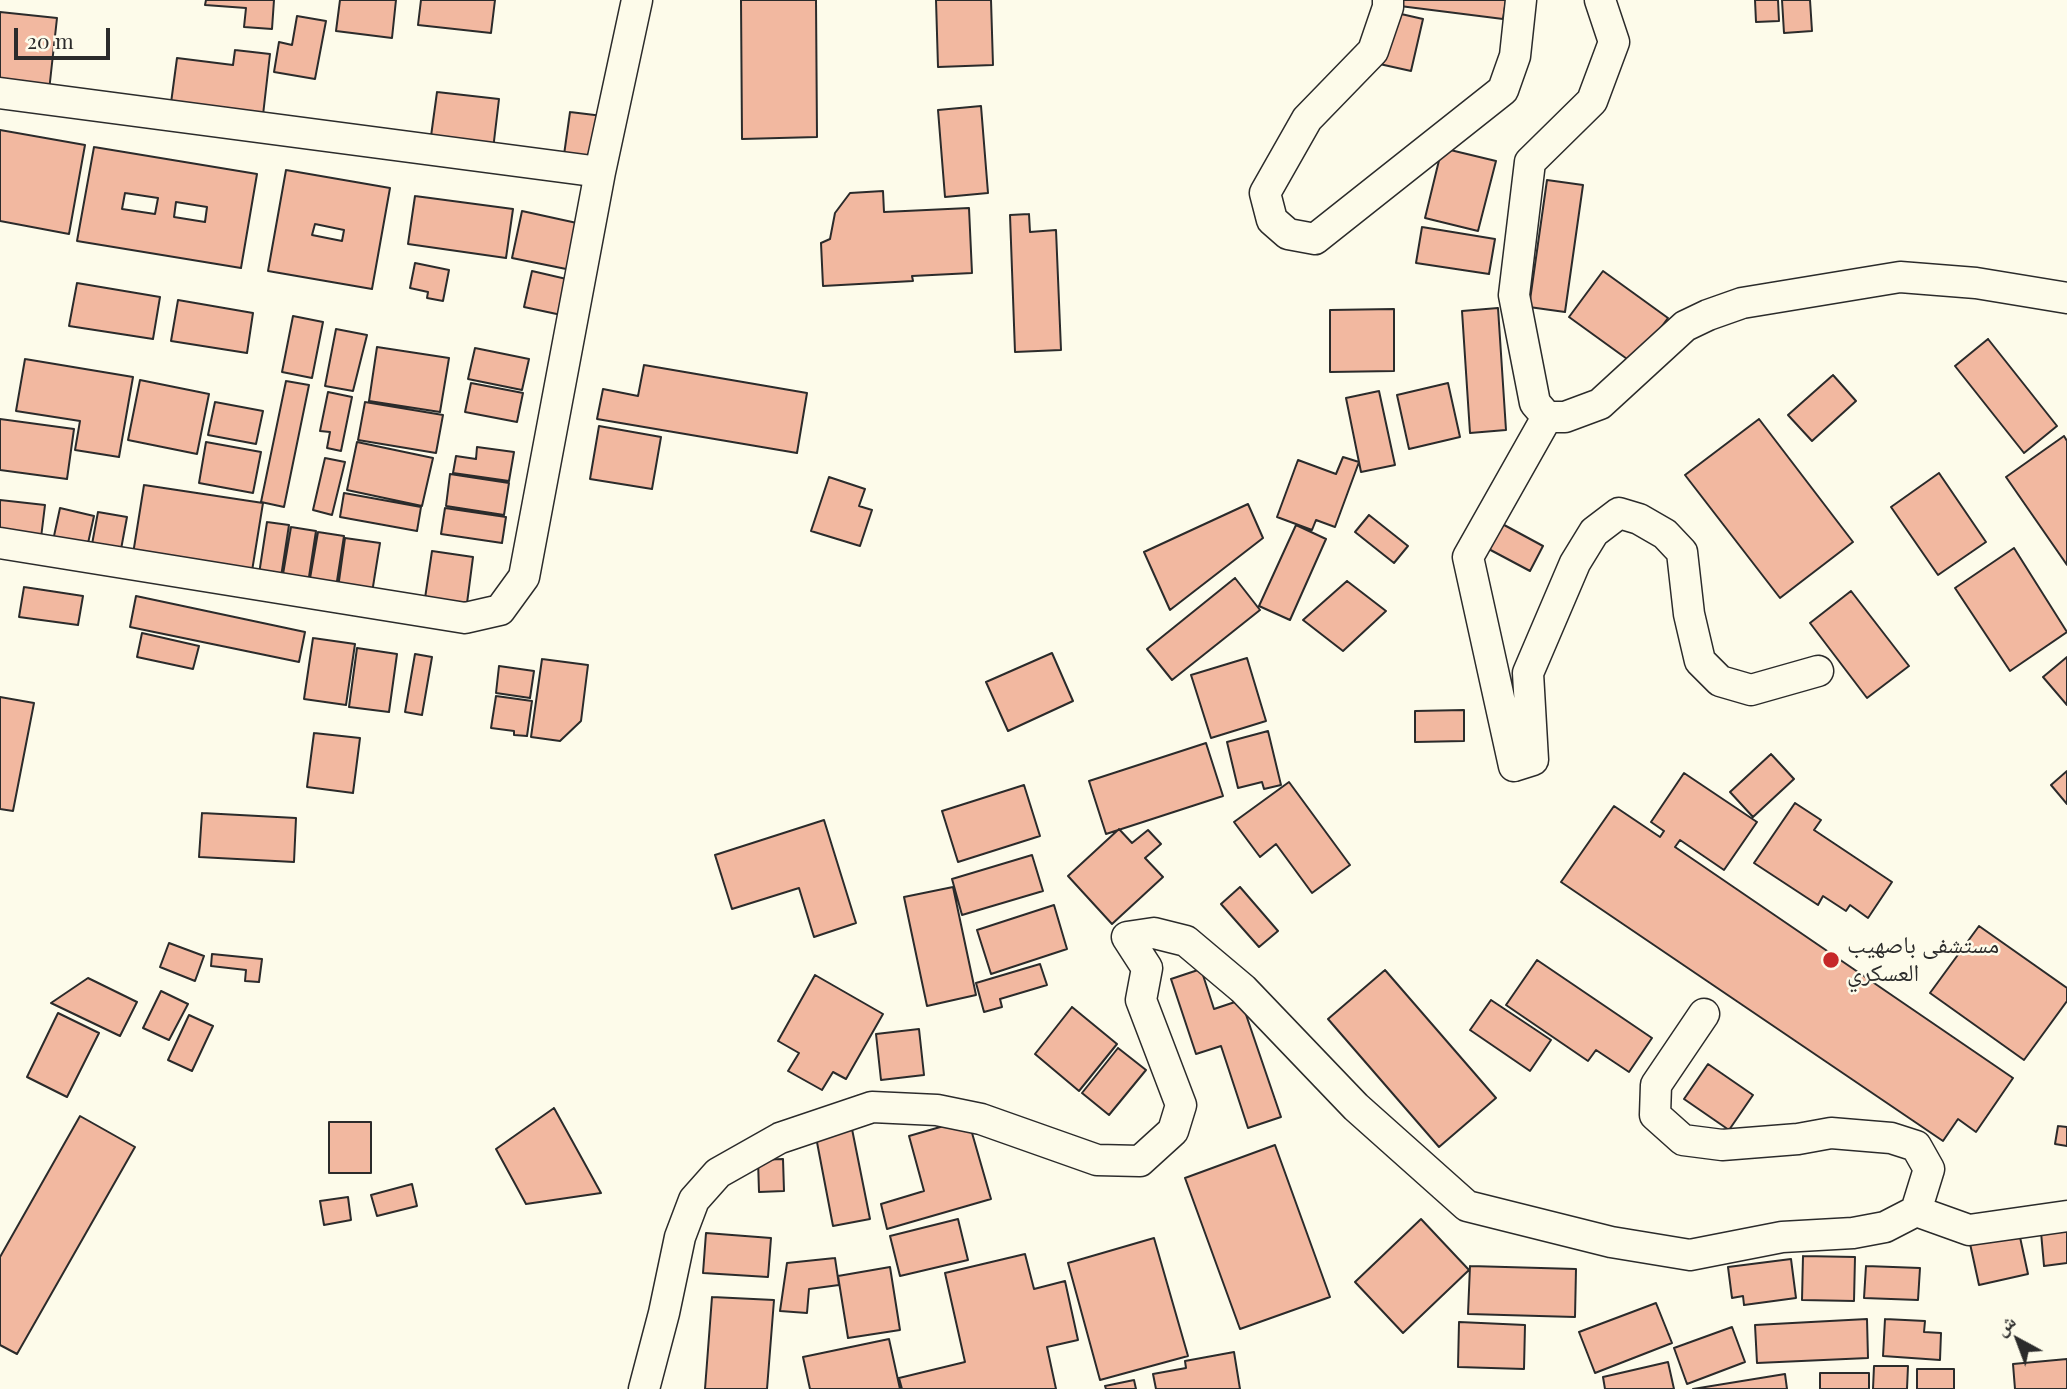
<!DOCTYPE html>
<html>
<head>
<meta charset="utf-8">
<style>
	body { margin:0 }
	#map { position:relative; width:2067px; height:1389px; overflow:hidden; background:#fdfbea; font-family:"Playfair Display","Noto Naskh Arabic",serif }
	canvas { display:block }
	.north { position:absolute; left:1983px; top:1305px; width:70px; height:70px; -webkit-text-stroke:5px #fdfbea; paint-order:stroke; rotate:319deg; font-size:19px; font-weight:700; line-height:28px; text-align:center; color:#2b2b2b }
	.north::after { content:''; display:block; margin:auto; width:24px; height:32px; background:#2b2b2b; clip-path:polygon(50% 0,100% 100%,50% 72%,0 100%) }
	.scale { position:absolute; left:14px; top:28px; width:96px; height:32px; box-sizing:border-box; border:4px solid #2b2b2b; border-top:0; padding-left:9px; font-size:21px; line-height:24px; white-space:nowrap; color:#2b2b2b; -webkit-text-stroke:5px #fdfbea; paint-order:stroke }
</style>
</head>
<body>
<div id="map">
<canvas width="2067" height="1389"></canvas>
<div class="north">ش</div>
<div class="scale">20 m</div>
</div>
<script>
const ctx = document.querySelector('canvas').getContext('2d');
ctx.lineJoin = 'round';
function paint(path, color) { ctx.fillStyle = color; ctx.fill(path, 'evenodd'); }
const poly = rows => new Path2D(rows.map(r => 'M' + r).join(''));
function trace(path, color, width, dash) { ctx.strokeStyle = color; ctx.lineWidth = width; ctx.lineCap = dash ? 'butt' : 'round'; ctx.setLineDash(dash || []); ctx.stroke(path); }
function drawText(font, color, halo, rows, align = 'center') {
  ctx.font = font + ' "Playfair Display","Noto Naskh Arabic",serif'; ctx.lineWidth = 5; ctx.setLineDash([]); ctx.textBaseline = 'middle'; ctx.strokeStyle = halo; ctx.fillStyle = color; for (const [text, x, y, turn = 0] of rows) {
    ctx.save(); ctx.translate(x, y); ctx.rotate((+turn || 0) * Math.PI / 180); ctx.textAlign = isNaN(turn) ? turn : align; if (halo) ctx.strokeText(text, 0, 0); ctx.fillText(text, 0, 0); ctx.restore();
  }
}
const building = poly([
	[206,0,274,0,272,29,244,27,246,8,205,5,206,0],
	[340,0,396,0,392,38,336,31,340,0],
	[421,0,495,0,491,33,418,25,421,0],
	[741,0,816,0,817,137,742,139,741,0],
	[936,0,991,0,993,65,938,67,936,0],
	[1385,0,1506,0,1503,19,1384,4,1385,0],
	[1755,0,1778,0,1779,21,1756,22,1755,0],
	[1782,0,1810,0,1812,31,1784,33,1782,0],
	[1388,11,1423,19,1411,71,1375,63,1388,11],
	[0,12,57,18,49,91,0,85,0,12],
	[297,16,326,21,315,79,274,72,279,42,292,45,297,16],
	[235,50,270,54,263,115,171,103,177,58,233,65,235,50],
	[437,92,499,99,492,158,429,151,437,92],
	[981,106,988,193,945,197,938,110,981,106],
	[570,112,611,117,605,168,563,162,570,112],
	[0,130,85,145,69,234,0,221,0,130],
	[94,147,257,174,241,268,77,241,94,147],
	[125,193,158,198,155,214,122,209,125,193],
	[176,202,207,207,205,222,174,217,176,202],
	[1442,148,1496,161,1478,231,1425,218,1442,148],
	[286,170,390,188,372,289,268,271,286,170],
	[315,224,344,230,342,241,312,235,315,224],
	[1547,180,1583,185,1565,312,1529,307,1547,180],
	[883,191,884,212,969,208,972,273,912,276,913,281,823,286,821,243,830,239,835,213,850,193,883,191],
	[415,196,513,209,506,258,408,244,415,196],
	[522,211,586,225,576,271,512,258,522,211],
	[1029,214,1030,232,1056,230,1061,350,1015,352,1010,215,1029,214],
	[1422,227,1495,239,1489,274,1416,263,1422,227],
	[415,263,449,270,443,301,427,298,428,292,410,288,415,263],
	[532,271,575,281,566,316,524,307,532,271],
	[1603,271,1668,318,1634,364,1569,317,1603,271],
	[77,283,160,297,153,339,69,326,77,283],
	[178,300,253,313,247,353,171,341,178,300],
	[1498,308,1506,430,1470,433,1462,311,1498,308],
	[1394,309,1394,371,1330,372,1330,310,1394,309],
	[293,316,323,322,312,378,282,372,293,316],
	[336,329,367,335,353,391,325,386,336,329],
	[1988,339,2057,426,2024,453,1955,366,1988,339],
	[377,347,449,358,440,412,369,401,377,347],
	[475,348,529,359,522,390,468,379,475,348],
	[25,359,133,377,119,457,75,450,80,421,16,411,25,359],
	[644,365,807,393,797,453,597,419,603,389,638,396,644,365],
	[1833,375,1856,401,1812,441,1788,415,1833,375],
	[140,380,209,394,197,454,128,440,140,380],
	[286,381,309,385,284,507,261,502,286,381],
	[471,383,523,393,517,422,465,412,471,383],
	[1448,383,1460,437,1409,449,1397,395,1448,383],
	[1379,391,1395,465,1361,472,1346,398,1379,391],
	[328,392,352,397,341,451,327,448,330,432,320,431,328,392],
	[215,402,263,411,256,444,208,435,215,402],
	[365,402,443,415,436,453,358,440,365,402],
	[0,419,74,429,67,479,0,470,0,419],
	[1759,419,1853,542,1780,598,1685,475,1759,419],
	[599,426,661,437,652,489,590,479,599,426],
	[2064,436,2067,441,2067,565,2006,477,2064,436],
	[206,442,261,452,253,493,199,483,206,442],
	[357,442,433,458,422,506,347,490,357,442],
	[477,447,514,452,509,481,453,473,456,456,476,459,477,447],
	[1343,457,1359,462,1335,527,1316,520,1312,530,1277,517,1298,460,1336,474,1343,457],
	[325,458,345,462,332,515,313,510,325,458],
	[1939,473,1986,542,1938,575,1891,507,1939,473],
	[450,474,509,483,504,515,446,506,450,474],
	[829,477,865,489,859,506,872,510,860,546,811,531,829,477],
	[144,485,263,503,252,571,133,554,144,485],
	[344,493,421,507,417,531,340,517,344,493],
	[0,500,45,505,40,546,0,542,0,500],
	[1248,504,1263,538,1170,610,1144,552,1248,504],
	[60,508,94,516,85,557,51,550,60,508],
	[445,508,506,517,502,543,441,534,445,508],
	[98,512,127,517,119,560,90,555,98,512],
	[1482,513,1543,546,1530,571,1468,538,1482,513],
	[1369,515,1408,546,1394,563,1355,532,1369,515],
	[267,522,289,525,279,590,257,587,267,522],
	[1296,525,1326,539,1290,620,1259,606,1296,525],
	[291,527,316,531,307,590,281,586,291,527],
	[318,532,344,536,335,594,308,590,318,532],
	[345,538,380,543,371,599,337,595,345,538],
	[2014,548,2067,632,2010,671,1955,588,2014,548],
	[432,551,473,557,466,611,424,605,432,551],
	[1235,578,1260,610,1172,680,1147,649,1235,578],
	[1347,581,1386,611,1343,651,1303,620,1347,581],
	[24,587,83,596,78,625,19,617,24,587],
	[1851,591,1909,666,1867,698,1810,623,1851,591],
	[136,596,305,632,299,662,130,627,136,596],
	[142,633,199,646,193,669,137,657,142,633],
	[313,638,355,644,346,705,304,699,313,638],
	[357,648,397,654,389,712,349,707,357,648],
	[1052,653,1073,701,1008,731,986,682,1052,653],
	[415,654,432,657,422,715,405,712,415,654],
	[2067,657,2067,705,2043,677,2067,657],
	[1247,658,1266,721,1211,738,1191,675,1247,658],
	[542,659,588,665,581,721,560,741,531,737,542,659],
	[499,666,534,671,530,698,496,693,499,666],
	[496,696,532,701,527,736,514,735,514,731,491,728,496,696],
	[0,697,34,703,13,811,0,809,0,697],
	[1464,710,1464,741,1415,742,1415,711,1464,710],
	[1268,731,1281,785,1264,789,1262,782,1238,788,1227,742,1268,731],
	[314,733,360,738,353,793,307,787,314,733],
	[1206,743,1223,796,1106,834,1089,781,1206,743],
	[1771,754,1794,779,1753,817,1730,792,1771,754],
	[2067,771,2067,804,2051,785,2067,771],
	[1684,773,1757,822,1724,870,1680,840,1675,847,2013,1078,1976,1132,1958,1119,1943,1141,1561,882,1614,806,1660,837,1664,831,1651,822,1684,773],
	[1289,782,1350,865,1312,893,1276,844,1260,857,1234,822,1289,782],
	[1024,785,1040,836,958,862,942,811,1024,785],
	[1795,803,1821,820,1814,830,1892,882,1868,918,1850,905,1846,911,1823,896,1818,905,1754,863,1795,803],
	[202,813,296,818,294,862,199,857,202,813],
	[824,820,856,923,814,937,799,888,732,909,715,855,824,820],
	[1119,829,1132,843,1148,830,1161,844,1145,858,1163,877,1112,924,1068,876,1119,829],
	[1032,855,1043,891,962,915,952,879,1032,855],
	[953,887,976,995,927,1006,904,897,953,887],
	[1240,887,1278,931,1259,947,1221,904,1240,887],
	[1054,905,1067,949,991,974,977,930,1054,905],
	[1979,926,2067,988,2067,1001,2024,1060,1930,993,1979,926],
	[169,943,204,956,195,981,160,967,169,943],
	[212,954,262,959,259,982,245,981,246,970,211,966,212,954],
	[1537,960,1652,1038,1629,1072,1596,1050,1588,1061,1506,1005,1537,960],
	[1040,964,1047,985,1000,999,1002,1007,984,1012,976,983,1040,964],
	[1201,969,1214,1009,1241,1000,1281,1117,1248,1128,1221,1046,1196,1054,1171,979,1201,969],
	[1385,970,1496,1098,1439,1147,1328,1019,1385,970],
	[815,975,883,1014,846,1079,833,1072,822,1090,788,1071,799,1053,778,1041,815,975],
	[88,978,137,1002,120,1036,51,1003,88,978],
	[161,991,188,1004,169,1040,143,1028,161,991],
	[1491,1000,1551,1040,1530,1071,1470,1030,1491,1000],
	[1072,1007,1117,1044,1079,1091,1035,1054,1072,1007],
	[58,1013,99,1033,67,1097,27,1077,58,1013],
	[189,1015,213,1026,192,1071,168,1060,189,1015],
	[919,1029,924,1075,881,1080,876,1034,919,1029],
	[1118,1048,1146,1070,1109,1115,1082,1093,1118,1048],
	[1708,1064,1753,1095,1729,1130,1684,1099,1708,1064],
	[554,1108,601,1193,526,1204,496,1149,554,1108],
	[80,1116,135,1147,17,1354,0,1345,0,1257,80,1116],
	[968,1119,991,1199,887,1229,881,1204,924,1191,909,1136,968,1119],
	[329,1122,371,1122,371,1173,329,1173,329,1122],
	[2058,1126,2067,1127,2067,1146,2055,1144,2058,1126],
	[852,1129,870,1219,833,1226,816,1137,852,1129],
	[1275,1145,1330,1297,1240,1329,1185,1178,1275,1145],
	[783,1159,784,1191,759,1192,758,1160,783,1159],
	[412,1184,417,1206,377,1216,371,1195,412,1184],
	[348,1197,351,1220,324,1225,320,1201,348,1197],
	[958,1219,968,1260,900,1276,890,1236,958,1219],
	[1421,1219,1469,1270,1403,1333,1355,1282,1421,1219],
	[2018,1228,2028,1274,1979,1285,1969,1239,2018,1228],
	[2067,1229,2067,1263,2044,1266,2041,1232,2067,1229],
	[706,1233,771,1238,768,1277,703,1273,706,1233],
	[1154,1238,1188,1356,1100,1380,1068,1263,1154,1238],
	[1025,1254,1034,1289,1065,1281,1078,1340,1047,1347,1056,1389,902,1389,899,1378,965,1362,945,1273,1025,1254],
	[1803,1256,1855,1257,1854,1301,1802,1300,1803,1256],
	[835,1258,839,1285,809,1289,807,1313,780,1311,787,1263,835,1258],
	[1791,1259,1796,1298,1744,1305,1743,1296,1732,1298,1728,1267,1791,1259],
	[1470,1266,1576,1269,1575,1317,1468,1314,1470,1266],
	[1866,1266,1920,1268,1918,1300,1864,1298,1866,1266],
	[890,1267,900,1330,848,1338,838,1276,890,1267],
	[712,1297,774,1300,767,1389,705,1389,712,1297],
	[1656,1303,1672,1343,1595,1373,1579,1332,1656,1303],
	[1867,1319,1868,1358,1757,1363,1755,1325,1867,1319],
	[1885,1319,1925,1321,1924,1332,1941,1333,1940,1360,1883,1356,1885,1319],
	[1459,1322,1525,1325,1524,1369,1458,1367,1459,1322],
	[1732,1327,1745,1362,1687,1384,1674,1348,1732,1327],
	[889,1339,900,1389,810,1389,803,1357,889,1339],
	[1234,1352,1240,1389,1156,1389,1153,1374,1186,1368,1185,1361,1234,1352],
	[2067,1359,2067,1389,2015,1389,2013,1364,2067,1359],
	[1668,1362,1674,1389,1605,1389,1603,1377,1668,1362],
	[1874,1366,1908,1366,1907,1389,1873,1389,1874,1366],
	[1917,1369,1954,1369,1954,1389,1917,1389,1917,1369],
	[1820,1373,1869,1373,1869,1389,1820,1389,1820,1373],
	[1785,1374,1787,1389,1693,1389,1785,1374],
	[1134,1380,1136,1389,1106,1389,1105,1386,1134,1380]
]);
const minor = poly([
	[1388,0,1388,7,1373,51,1307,119,1265,193,1272,220,1288,234,1315,239,1503,90,1515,56,1521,0],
	[1600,0,1614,42,1592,101,1530,162,1514,295,1535,403,1547,417,1565,417,1600,404,1685,326,1708,315,1742,303,1900,277,1976,283,2067,298],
	[0,93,600,172],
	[1547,417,1468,557,1514,766,1533,760,1528,673,1575,563,1594,532,1619,513,1639,519,1665,534,1682,552,1689,614,1700,661,1720,681,1751,690,1818,671],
	[0,543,465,618,500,610,524,577,600,172,637,0],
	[1916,1211,1969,1230,2067,1216],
	[644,1389,664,1313,680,1237,694,1200,718,1173,780,1138,872,1107,937,1110,981,1119,1097,1160,1140,1161,1173,1131,1181,1105,1141,1000,1147,968,1127,937,1154,933,1186,941,1243,989,1356,1107,1467,1206,1611,1242,1690,1255,1782,1237,1853,1233,1885,1227,1916,1211,1929,1169,1916,1146,1891,1138,1831,1133,1798,1139,1722,1145,1683,1140,1655,1115,1656,1085,1704,1014]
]);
const markers = [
	[1831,960,9,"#c62828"]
];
const poiNames = [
	["مستشفى باصهيب",1847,946],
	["العسكري",1847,974]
];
paint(building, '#f2b8a0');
trace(building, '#2b2b2b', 2);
trace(minor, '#2b2b2b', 33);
trace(minor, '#fdfbea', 30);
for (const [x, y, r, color] of markers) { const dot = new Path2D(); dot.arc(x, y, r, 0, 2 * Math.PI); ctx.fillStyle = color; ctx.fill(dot); trace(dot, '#fdfbea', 2.5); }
drawText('24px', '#2b2b2b', '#fdfbea', poiNames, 'left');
</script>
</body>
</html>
